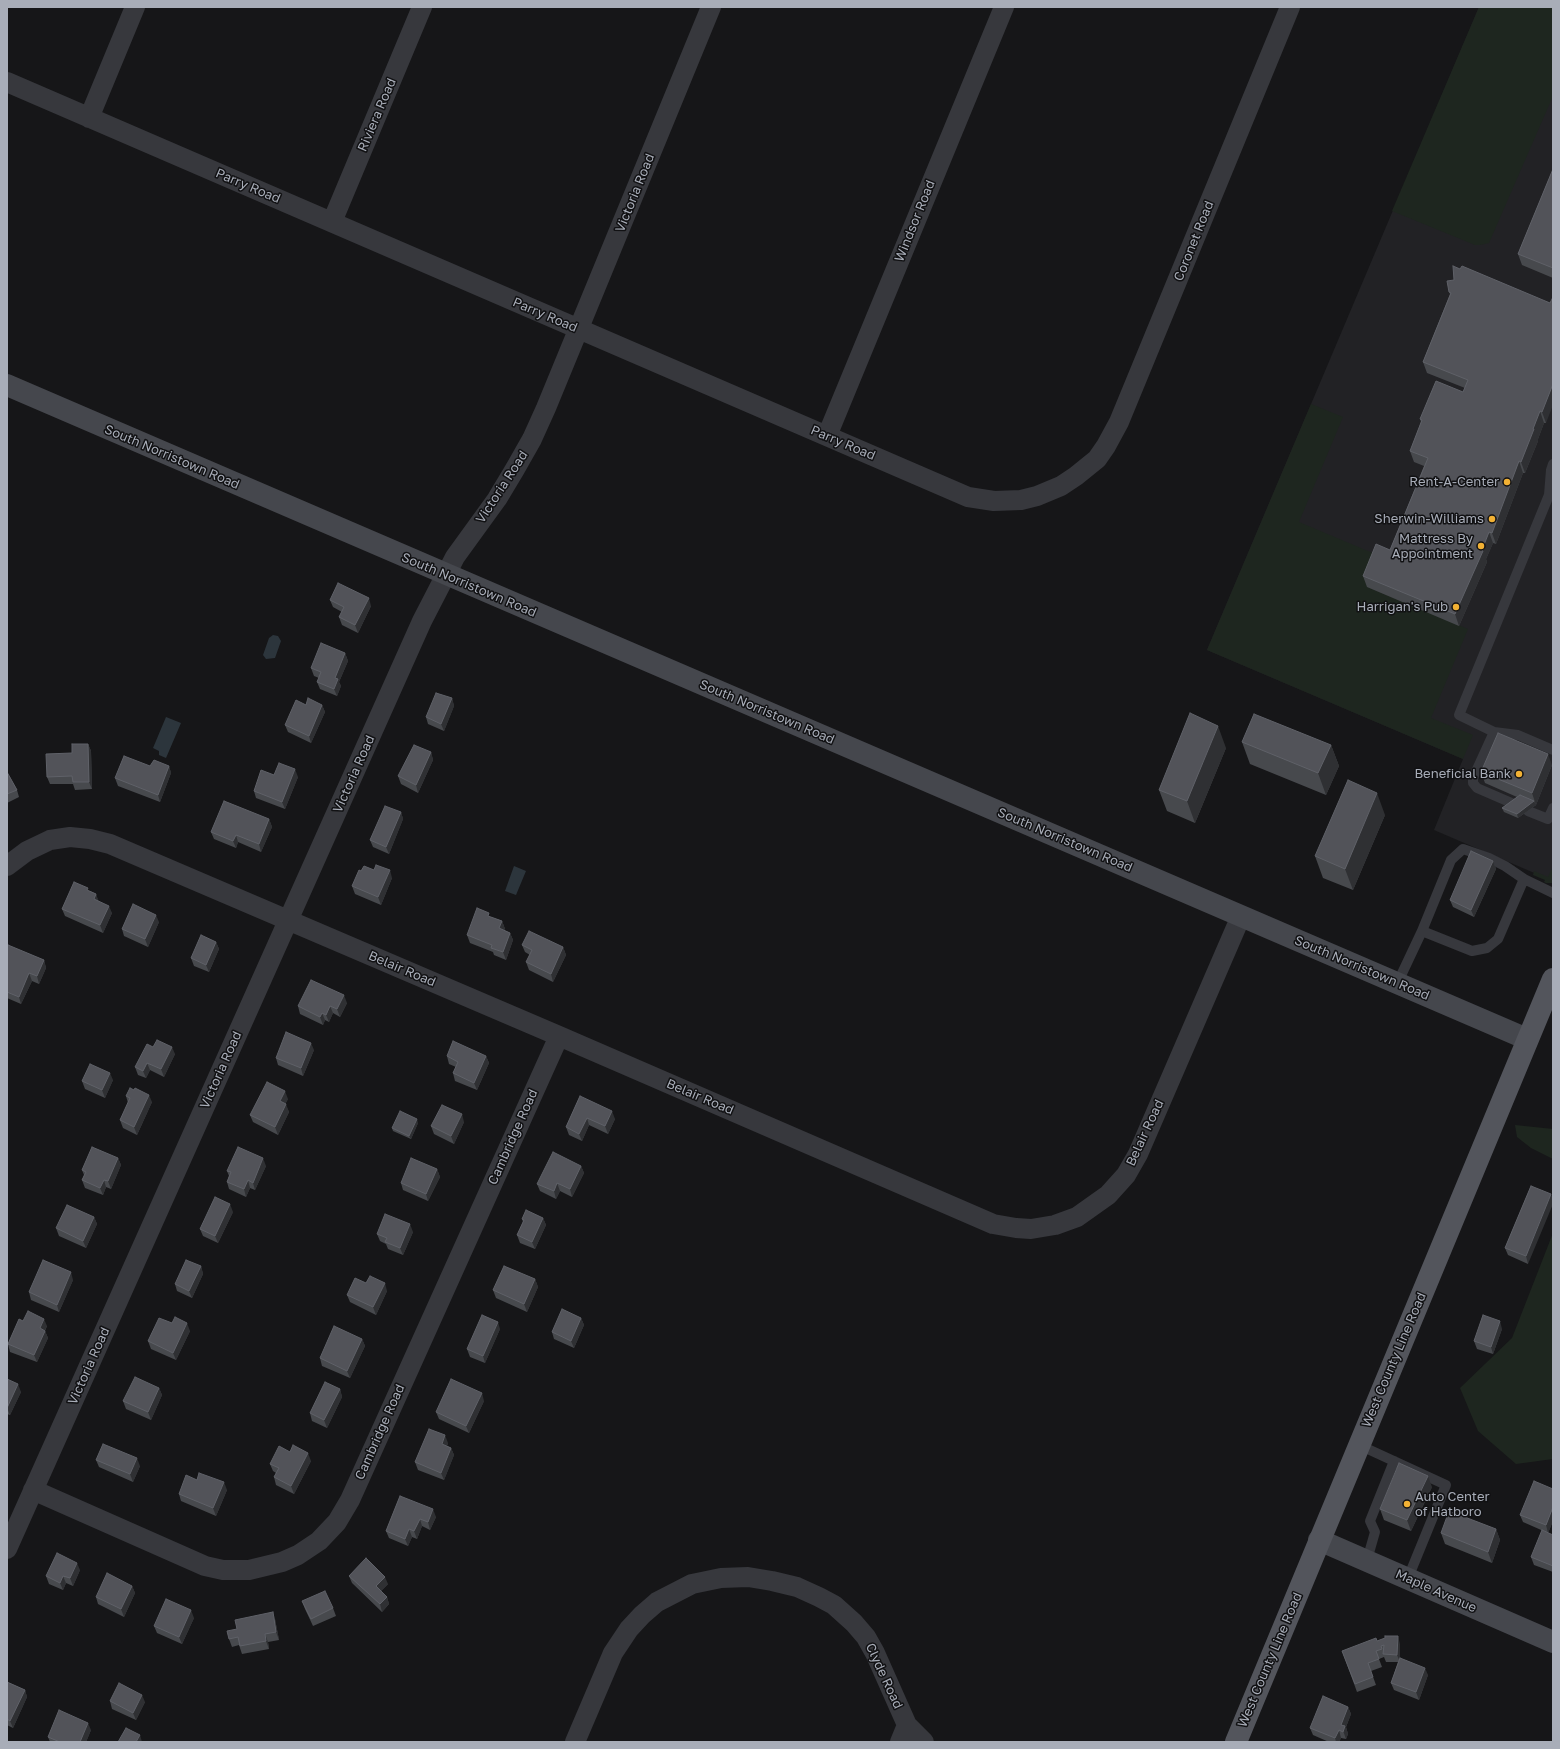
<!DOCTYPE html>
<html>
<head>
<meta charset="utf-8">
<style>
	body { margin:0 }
	#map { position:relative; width:1560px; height:1749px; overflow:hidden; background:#161618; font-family:"Golos Text",sans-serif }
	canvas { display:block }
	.frame { position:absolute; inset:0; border:8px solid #a8adb8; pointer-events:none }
</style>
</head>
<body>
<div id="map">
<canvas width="1560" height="1749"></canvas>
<div class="frame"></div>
</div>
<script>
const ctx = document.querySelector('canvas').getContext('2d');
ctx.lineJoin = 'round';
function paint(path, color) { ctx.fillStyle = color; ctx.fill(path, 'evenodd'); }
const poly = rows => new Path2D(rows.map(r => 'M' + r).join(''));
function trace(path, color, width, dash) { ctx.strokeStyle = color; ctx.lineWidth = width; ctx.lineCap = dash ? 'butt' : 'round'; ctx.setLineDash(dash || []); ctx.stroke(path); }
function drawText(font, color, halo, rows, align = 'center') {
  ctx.font = font + ' "Golos Text",sans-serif'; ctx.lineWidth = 3; ctx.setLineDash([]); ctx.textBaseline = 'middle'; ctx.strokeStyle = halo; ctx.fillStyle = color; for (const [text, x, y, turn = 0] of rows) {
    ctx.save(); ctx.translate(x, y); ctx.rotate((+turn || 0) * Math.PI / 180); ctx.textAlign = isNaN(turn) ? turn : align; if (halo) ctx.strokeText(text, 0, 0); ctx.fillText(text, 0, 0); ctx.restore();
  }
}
const built = poly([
	[1479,7,1553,7,1553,881,1434,830,1463,759,1207,650]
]);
const green = poly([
	[1479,7,1553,7,1553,96,1489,243,1480,245,1475,245,1392,211],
	[1311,404,1343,417,1299,522,1375,554,1367,587,1468,629,1431,718,1473,735,1463,759,1207,650],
	[1553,866,1553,883,1546,883,1544,882,1545,880,1533,875,1534,871,1548,877],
	[1515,1125,1553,1129,1553,1159,1531,1148,1517,1137],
	[1553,1233,1553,1459,1516,1464,1478,1431,1460,1388,1512,1338]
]);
const water = poly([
	[273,635,278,636,281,641,275,658,266,659,263,655,269,638],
	[166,717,181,723,166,758,159,755,159,751,153,748],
	[514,866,526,871,516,895,505,891]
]);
const lane = poly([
	[1553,464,1551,470,1549,495,1459,715,1494,732,1518,735,1553,750],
	[1494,732,1473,778,1473,783,1477,788,1514,804],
	[1528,811,1548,819,1553,808],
	[1422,931,1451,860,1463,849,1489,858,1505,866,1524,879],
	[1397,984,1422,931,1472,951,1487,948,1498,939,1524,879,1553,893],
	[1359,1445,1446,1485,1408,1578],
	[1367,1560,1375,1532,1370,1521,1394,1461]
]);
const street = poly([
	[7,82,968,497,994,501,1021,500,1037,496,1061,486,1076,476,1097,459,1106,446,1119,422,1290,7],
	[89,118,135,7],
	[332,222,422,7],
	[827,436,1004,7],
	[7,866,27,851,50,840,70,837,90,839,110,844,559,1036,993,1224,1016,1228,1031,1229,1055,1225,1077,1217,1108,1195,1126,1175,1138,1154,1241,916],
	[33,1490,205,1566,223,1570,249,1570,282,1562,298,1555,319,1541,337,1522,350,1500,559,1036],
	[7,1549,422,621,455,557,497,499,515,469,532,439,546,408,711,7],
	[907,1725,924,1742],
	[575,1742,613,1653,629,1629,642,1615,657,1602,692,1584,721,1578,748,1577,772,1581,797,1587,819,1597,834,1605,854,1623,866,1637,875,1653,907,1725,900,1742]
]);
const secondary = poly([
	[7,385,1527,1039],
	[1319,1540,1553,1642]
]);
const primary = poly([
	[1236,1742,1553,979]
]);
const wall = poly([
	[1553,169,1553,278,1522,265,1518,254],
	[1449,292,1550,303,1546,423,1544,423,1538,439,1538,441,1525,473,1523,473,1496,544,1493,543,1486,559,1487,562,1459,626,1367,587,1363,576,1390,550,1424,466,1414,462,1410,451,1421,422,1420,419,1463,392,1465,388,1427,373,1423,362,1450,294],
	[330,600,371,606,358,633,342,625,339,617,342,612,333,607],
	[345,653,348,661,339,682,341,686,337,696,320,689,317,682,319,678,314,676,311,668],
	[452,698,454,706,444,731,428,724,426,717],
	[306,705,322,705,325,712,311,743,288,732,285,725],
	[1242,742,1331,745,1339,766,1326,795,1250,764],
	[88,744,91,751,92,789,75,790,73,784,50,784,47,777,72,753],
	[1226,748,1195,823,1167,811,1159,790],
	[431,752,433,760,418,793,401,784,398,776],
	[1552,765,1536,805,1518,818,1504,812,1502,808,1517,797,1485,783,1481,772],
	[169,766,171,773,160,802,118,786,115,778],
	[7,772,17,790,19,797,7,803],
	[274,775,298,777,285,809,256,798,254,791],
	[401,812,403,819,389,854,373,847,370,840],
	[1385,815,1353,890,1323,878,1315,856],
	[269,819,272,827,261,852,238,842,236,848,214,839,211,832],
	[1493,861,1496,869,1474,917,1453,907,1450,900],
	[361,871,392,878,381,905,355,894,352,886],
	[90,891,96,894,98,901,112,913,103,933,65,916,62,909],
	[491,917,502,921,505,929,504,930,510,933,513,940,506,960,494,955,493,952,470,943,467,935],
	[159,922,148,947,124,936,122,929],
	[216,942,219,949,209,972,194,966,191,958],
	[522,945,563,947,566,955,553,982,529,970,526,962,530,955,525,952],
	[7,946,44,960,46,968,39,984,32,981,21,1004,7,998],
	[347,1003,340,1017,333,1013,329,1022,325,1020,323,1025,300,1014,298,1006],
	[153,1047,175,1054,164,1077,150,1070,146,1078,138,1075,135,1067],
	[314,1050,303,1076,278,1065,276,1058],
	[447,1056,486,1056,489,1063,477,1090,455,1081,453,1073,456,1067,449,1064],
	[113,1080,105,1098,85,1089,82,1081],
	[126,1096,152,1102,137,1135,123,1128,120,1120,128,1103],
	[580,1096,615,1119,608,1134,589,1125,582,1141,569,1135,566,1127],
	[288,1099,285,1104,289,1112,278,1135,253,1122,250,1115],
	[464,1122,454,1144,434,1134,431,1126],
	[418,1123,411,1139,393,1131,392,1128],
	[118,1158,121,1165,111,1189,106,1187,103,1195,85,1188,82,1180,84,1175,82,1170],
	[266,1166,255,1190,250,1188,246,1197,229,1189,227,1182,229,1176,227,1171],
	[581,1166,584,1173,572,1197,560,1191,556,1199,540,1191,537,1184],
	[437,1169,440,1177,428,1201,403,1190,401,1183],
	[1531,1186,1528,1264,1508,1255,1505,1248],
	[233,1212,218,1243,203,1236,200,1229],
	[94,1217,97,1224,86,1248,59,1236,56,1228],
	[543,1218,546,1225,535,1249,520,1243,517,1235,523,1222,522,1219],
	[413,1232,403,1255,388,1249,386,1244,380,1241,377,1234],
	[201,1266,203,1274,192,1298,177,1291,175,1284],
	[535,1279,538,1287,527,1312,496,1298,493,1290],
	[73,1280,59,1312,31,1300,29,1292],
	[366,1283,387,1291,376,1315,350,1302,347,1295],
	[581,1318,584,1325,574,1348,554,1339,552,1332],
	[23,1321,47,1326,45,1331,48,1338,37,1362,10,1352,8,1344],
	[172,1323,190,1331,176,1360,151,1349,148,1341],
	[500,1329,485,1363,470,1357,467,1349],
	[1502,1329,1493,1354,1477,1349,1474,1341],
	[362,1339,365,1346,350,1378,322,1366,320,1358],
	[7,1379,21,1392,10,1415,7,1414],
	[159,1388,162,1395,151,1420,126,1409,123,1401],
	[340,1389,342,1397,327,1428,312,1421,310,1413],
	[484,1401,469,1433,439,1419,436,1412],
	[448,1443,447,1446,451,1448,454,1455,444,1480,418,1470,415,1462],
	[290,1452,311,1461,294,1494,276,1485,274,1477,276,1473,273,1471,270,1464],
	[96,1460,140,1466,133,1482,99,1467],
	[197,1480,227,1490,216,1516,181,1501,179,1494],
	[1432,1487,1411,1531,1384,1520,1380,1509],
	[1553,1489,1553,1521,1548,1533,1523,1522,1520,1515],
	[400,1496,436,1517,430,1530,422,1526,417,1539,412,1537,408,1546,389,1538,386,1531],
	[1496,1529,1500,1540,1492,1563,1445,1544,1441,1533],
	[1553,1535,1553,1572,1534,1565,1531,1557],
	[80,1570,73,1586,66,1583,63,1590,49,1584,46,1576],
	[349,1576,388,1584,381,1591,387,1597,389,1604,382,1612,352,1583],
	[132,1586,135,1593,124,1617,98,1604,96,1597],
	[302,1601,333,1608,336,1616,313,1626,305,1609],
	[194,1618,182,1644,157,1633,154,1626],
	[275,1619,279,1640,268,1642,269,1649,242,1654,239,1645,232,1647,229,1639,237,1629],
	[1377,1641,1400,1644,1400,1658,1428,1675,1419,1700,1394,1690,1391,1683,1398,1662,1386,1662,1384,1657,1379,1659,1382,1667,1371,1671,1376,1685,1357,1692,1342,1651],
	[7,1682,25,1690,27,1697,13,1728,7,1725],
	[110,1701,145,1702,136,1720,112,1709],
	[1348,1707,1351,1714,1346,1727,1348,1734,1346,1739,1341,1738,1339,1742,1329,1742,1313,1735,1310,1728],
	[91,1730,86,1742,50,1742,48,1737]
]);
const shadedWall = poly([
	[1553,384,1553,405,1546,423,1542,412],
	[1540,411,1544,423,1538,439,1538,441,1525,473,1521,462,1533,429],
	[1519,461,1523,473,1496,544,1492,533],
	[1489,532,1493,543,1486,559,1487,562,1459,626,1455,614],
	[369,598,371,606,358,633,355,625],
	[345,653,348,661,339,682,341,686,337,696,334,689,335,678],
	[452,698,454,706,444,731,441,724],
	[322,705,325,712,311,743,309,736],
	[1218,726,1226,748,1195,823,1187,801],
	[88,744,91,751,92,789,89,782],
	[1331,745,1339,766,1326,795,1318,773],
	[431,752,433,760,418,793,416,785],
	[1548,754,1552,765,1536,805,1532,793],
	[169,766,171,773,160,802,158,795],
	[295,769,298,777,285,809,282,802],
	[1377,793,1385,815,1353,890,1345,869],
	[1534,801,1536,805,1518,818,1517,814],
	[401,812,403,819,389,854,386,847],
	[269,819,272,827,261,852,259,844],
	[236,835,238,842,236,848,233,841],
	[1493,861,1496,869,1474,917,1471,910],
	[390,870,392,878,381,905,378,897],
	[96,894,99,902,94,899],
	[109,906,112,913,103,933,100,925],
	[156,915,159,922,148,947,145,939],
	[502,921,505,929,502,936,499,928],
	[510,933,513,940,506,960,503,952],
	[216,942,219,949,209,972,206,965],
	[563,947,566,955,553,982,551,974],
	[44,960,46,968,39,984,37,976],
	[29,973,32,981,21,1004,19,997],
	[344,995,347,1003,340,1017,337,1009],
	[330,1006,333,1013,329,1022,326,1015],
	[322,1013,325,1020,323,1025,320,1017],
	[311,1043,314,1050,303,1076,301,1068],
	[172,1047,175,1054,164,1077,161,1069],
	[486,1056,489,1063,477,1090,474,1083],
	[147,1063,150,1070,146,1078,143,1071],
	[110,1073,113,1080,105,1098,102,1090],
	[285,1091,288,1099,283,1109,280,1101],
	[149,1095,152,1102,137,1135,134,1127],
	[286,1104,289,1112,278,1135,275,1127],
	[612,1111,615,1119,608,1134,605,1126],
	[462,1114,464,1122,454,1144,451,1136],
	[587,1118,589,1125,582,1141,579,1134],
	[417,1119,418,1123,411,1139,409,1136],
	[118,1158,121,1165,111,1189,108,1181],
	[263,1158,266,1166,255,1190,253,1183],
	[581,1166,584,1173,572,1197,570,1189],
	[437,1169,440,1177,428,1201,426,1194],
	[104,1180,106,1187,103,1195,100,1188],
	[248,1180,250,1188,246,1197,244,1189],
	[557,1183,560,1191,556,1199,554,1191],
	[1551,1194,1553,1199,1553,1204,1528,1264,1526,1256],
	[230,1204,233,1212,218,1243,215,1236],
	[94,1217,97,1224,86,1248,83,1241],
	[543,1218,546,1225,535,1249,532,1242],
	[410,1224,413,1232,403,1255,400,1248],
	[201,1266,203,1274,192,1298,189,1291],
	[71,1272,73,1280,59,1312,57,1305],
	[535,1279,538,1287,527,1312,524,1304],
	[385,1283,387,1291,376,1315,373,1307],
	[581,1318,584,1325,574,1348,571,1341],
	[44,1319,47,1326,42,1336,40,1328],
	[1500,1321,1502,1329,1493,1354,1491,1347],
	[498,1322,500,1329,485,1363,483,1356],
	[187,1323,190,1331,176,1360,173,1353],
	[45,1331,48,1338,37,1362,34,1355],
	[362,1339,365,1346,350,1378,347,1371],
	[18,1384,21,1392,10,1415,7,1408],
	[159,1388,162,1395,151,1420,148,1412],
	[340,1389,342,1397,327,1428,324,1420],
	[482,1393,484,1401,469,1433,466,1426],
	[445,1435,448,1443,445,1451,442,1444],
	[451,1448,454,1455,444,1480,441,1473],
	[308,1453,311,1461,294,1494,291,1486],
	[137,1458,140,1466,133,1482,130,1474],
	[1428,1476,1432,1487,1411,1531,1407,1520],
	[224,1482,227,1490,216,1516,213,1508],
	[1553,1507,1553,1521,1548,1533,1546,1525],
	[433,1509,436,1517,430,1530,428,1522],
	[420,1519,422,1526,417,1539,414,1531],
	[409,1529,412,1537,408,1546,405,1539],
	[1496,1529,1500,1540,1492,1563,1488,1552],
	[77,1563,80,1570,73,1586,70,1578],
	[63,1576,66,1583,63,1590,60,1583],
	[385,1577,388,1584,378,1594,376,1586],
	[132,1586,135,1593,124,1617,121,1609],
	[387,1597,389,1604,382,1612,380,1604],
	[191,1610,194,1618,182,1644,179,1637],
	[273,1612,275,1619,279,1640,276,1632],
	[265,1634,268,1642,269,1649,266,1641],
	[1398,1636,1400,1644,1400,1662,1397,1655],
	[1425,1668,1428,1675,1419,1700,1416,1692],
	[25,1690,27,1697,13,1728,10,1721],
	[142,1695,145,1702,136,1720,133,1713],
	[1348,1707,1351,1714,1346,1727,1348,1734,1346,1739,1341,1725],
	[88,1723,91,1730,86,1742,80,1742],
	[1339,1730,1341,1738,1339,1742,1336,1742,1335,1738],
	[140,1735,142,1742,136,1742]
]);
const building = poly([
	[1553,169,1553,268,1518,254,1553,169],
	[1453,266,1460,269,1462,266,1550,303,1553,297,1553,384,1542,412,1540,411,1533,429,1534,429,1521,462,1519,461,1492,533,1489,532,1482,550,1483,551,1455,614,1363,576,1376,544,1390,550,1428,458,1410,451,1422,420,1420,419,1436,381,1463,392,1468,380,1423,362,1451,293,1449,292,1447,281,1454,280,1453,266],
	[338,583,369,598,355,625,339,617,344,607,330,600,338,583],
	[321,643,345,653,335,678,338,679,334,689,317,682,321,672,311,668,321,643],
	[436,693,452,698,441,724,426,717,436,693],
	[308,698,322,705,309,736,285,725,296,700,306,705,308,698],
	[1190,713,1218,726,1187,801,1159,790,1190,713],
	[1254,714,1331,745,1318,773,1242,742,1254,714],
	[1498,733,1548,754,1532,793,1481,772,1498,733],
	[72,744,88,744,89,782,73,782,72,776,47,777,46,754,72,753,72,744],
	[414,745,431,752,416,785,398,776,414,745],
	[124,756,150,766,154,760,169,766,158,795,115,778,124,756],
	[279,763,295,769,282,802,254,791,261,770,274,775,279,763],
	[7,772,17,790,7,794,7,772],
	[1348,780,1377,793,1345,869,1315,856,1348,780],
	[1520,795,1534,801,1517,814,1502,808,1520,795],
	[224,801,269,819,259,844,236,835,233,841,211,832,224,801],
	[385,806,401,812,386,847,370,840,385,806],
	[1471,851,1493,861,1471,910,1450,900,1471,851],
	[376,865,390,870,378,897,352,886,359,870,361,871,364,866,374,870,376,865],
	[74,882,88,888,87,890,96,894,94,899,109,906,100,925,62,909,74,882],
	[133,904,156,915,145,939,122,929,133,904],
	[477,908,489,913,488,916,502,921,499,928,510,933,503,952,491,948,492,945,467,935,477,908],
	[529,931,563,947,551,974,526,962,532,950,522,945,529,931],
	[201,935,216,942,206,965,191,958,201,935],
	[8,945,44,960,37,976,29,973,19,997,7,992,7,946,8,945],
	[311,980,344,995,337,1009,330,1006,326,1015,322,1013,320,1017,298,1006,311,980],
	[286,1032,311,1043,301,1068,276,1058,286,1032],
	[157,1040,172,1047,161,1069,147,1063,143,1071,135,1067,147,1044,153,1047,157,1040],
	[453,1041,486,1056,474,1083,453,1073,458,1062,447,1056,453,1041],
	[90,1064,110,1073,102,1090,82,1081,90,1064],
	[267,1082,285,1091,280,1101,286,1104,275,1127,250,1115,267,1082],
	[130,1088,134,1090,135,1088,149,1095,134,1127,120,1120,130,1098,126,1096,130,1088],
	[580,1096,612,1111,605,1126,587,1118,579,1134,566,1127,580,1096],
	[442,1105,462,1114,451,1136,431,1126,442,1105],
	[400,1111,417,1119,409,1136,392,1128,400,1111],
	[92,1147,118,1158,108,1181,104,1180,100,1188,82,1180,86,1172,82,1170,92,1147],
	[238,1147,263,1158,253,1183,248,1180,244,1189,227,1182,231,1172,227,1171,238,1147],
	[553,1152,581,1166,570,1189,557,1183,554,1191,537,1184,553,1152],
	[411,1158,437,1169,426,1194,401,1183,411,1158],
	[1531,1186,1551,1194,1526,1256,1505,1248,1531,1186],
	[215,1197,230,1204,215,1236,200,1229,215,1197],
	[67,1205,94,1217,83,1241,56,1228,67,1205],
	[526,1210,543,1218,532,1242,517,1235,524,1220,522,1219,526,1210],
	[385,1214,410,1224,400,1248,385,1242,387,1238,377,1234,385,1214],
	[43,1260,71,1272,57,1305,29,1292,43,1260],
	[186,1260,201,1266,189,1291,175,1284,186,1260],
	[504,1266,535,1279,524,1304,493,1290,504,1266],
	[370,1276,385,1283,373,1307,347,1295,355,1278,366,1283,370,1276],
	[562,1309,581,1318,571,1341,552,1332,562,1309],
	[28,1311,44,1319,40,1328,45,1331,34,1355,8,1344,19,1319,23,1321,28,1311],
	[482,1315,498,1322,483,1356,467,1349,482,1315],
	[1483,1315,1500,1321,1491,1347,1474,1341,1483,1315],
	[175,1317,187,1323,173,1353,148,1341,159,1318,172,1323,175,1317],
	[334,1326,362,1339,347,1371,320,1358,334,1326],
	[135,1377,159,1388,148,1412,123,1401,135,1377],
	[7,1379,18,1384,7,1408,7,1379],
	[451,1379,482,1393,466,1426,436,1412,451,1379],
	[325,1382,340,1389,324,1420,310,1413,325,1382],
	[429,1429,445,1435,442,1444,451,1448,441,1473,415,1462,429,1429],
	[103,1444,137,1458,130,1474,96,1460,103,1444],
	[293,1445,308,1453,291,1486,274,1477,279,1468,270,1464,279,1446,290,1452,293,1445],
	[1399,1463,1428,1476,1407,1520,1380,1509,1399,1463],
	[199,1473,224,1482,213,1508,179,1494,186,1475,197,1480,199,1473],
	[1534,1481,1553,1489,1553,1507,1546,1525,1520,1515,1534,1481],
	[400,1496,433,1509,428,1522,420,1519,414,1531,409,1529,405,1539,386,1531,400,1496],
	[1449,1511,1496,1529,1488,1552,1441,1533,1449,1511],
	[1542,1530,1553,1535,1553,1566,1531,1557,1542,1530],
	[57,1553,77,1563,70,1578,63,1576,60,1583,46,1576,57,1553],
	[366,1558,385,1577,376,1586,387,1597,380,1604,349,1576,366,1558],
	[107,1573,132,1586,121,1609,96,1597,107,1573],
	[325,1591,333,1608,311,1619,302,1601,325,1591],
	[166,1599,191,1610,179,1637,154,1626,166,1599],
	[273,1612,276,1632,265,1634,266,1641,240,1646,238,1637,229,1639,227,1631,237,1629,235,1620,273,1612],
	[1385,1636,1398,1636,1397,1655,1383,1654,1384,1645,1381,1646,1382,1649,1376,1651,1379,1659,1368,1663,1373,1677,1355,1684,1342,1651,1376,1638,1377,1641,1385,1638,1385,1636],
	[1400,1658,1425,1668,1416,1692,1391,1683,1400,1658],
	[7,1682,25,1690,10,1721,7,1719,7,1682],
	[119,1683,142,1695,133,1713,110,1701,119,1683],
	[1323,1696,1348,1707,1341,1725,1345,1726,1343,1732,1339,1730,1335,1738,1310,1728,1323,1696],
	[59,1710,88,1723,80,1742,60,1742,48,1737,59,1710],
	[126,1728,140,1735,136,1742,118,1742,126,1728]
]);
const markers = [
	[1507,482,4,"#f2b134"],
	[1492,519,4,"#f2b134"],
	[1481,546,4,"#f2b134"],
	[1456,607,4,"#f2b134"],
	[1519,774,4,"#f2b134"],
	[1407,1504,4,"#f2b134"]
];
const streetNames = [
	["Riviera Road",377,115,-67],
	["Parry Road",248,186,23],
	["Victoria Road",635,193,-68],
	["Windsor Road",915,221,-68],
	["Coronet Road",1194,241,-68],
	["Parry Road",545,315,23],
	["Parry Road",843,443,23],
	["South Norristown Road",172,457,23],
	["Victoria Road",502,487,-57],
	["South Norristown Road",469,585,23],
	["South Norristown Road",767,712,23],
	["Victoria Road",354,774,-66],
	["South Norristown Road",1065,840,23],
	["South Norristown Road",1362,968,23],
	["Belair Road",402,969,23],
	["Victoria Road",221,1070,-66],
	["Belair Road",700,1097,23],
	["Belair Road",1145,1133,-65],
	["Cambridge Road",513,1137,-66],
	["West County Line Road",1394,1360,-67],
	["Victoria Road",89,1366,-66],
	["Cambridge Road",380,1432,-66],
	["Maple Avenue",1436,1591,24],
	["West County Line Road",1270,1660,-67],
	["Clyde Road",884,1676,65]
];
const poiNames = [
	["Rent-A-Center",1499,482],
	["Sherwin-Williams",1484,519],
	["Mattress By",1473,539],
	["Appointment",1473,554],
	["Harrigan's Pub",1448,607],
	["Beneficial Bank",1511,774],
	["Auto Center",1415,1497,"left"],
	["of Hatboro",1415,1512,"left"]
];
paint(built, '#222225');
paint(green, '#1e261f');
paint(water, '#2c353c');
trace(lane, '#37383d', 10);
trace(street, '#37383d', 20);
trace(secondary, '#45474d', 22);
trace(primary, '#53555c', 22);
paint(wall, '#47494d');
paint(shadedWall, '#2f3033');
paint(building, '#525359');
trace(building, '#5f6168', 1);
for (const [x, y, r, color] of markers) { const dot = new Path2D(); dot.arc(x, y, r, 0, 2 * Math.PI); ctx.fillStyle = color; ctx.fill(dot); trace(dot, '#111113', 1.5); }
drawText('13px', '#a8adb8', '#111113', streetNames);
drawText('13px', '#a8adb8', '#111113', poiNames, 'right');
</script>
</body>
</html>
